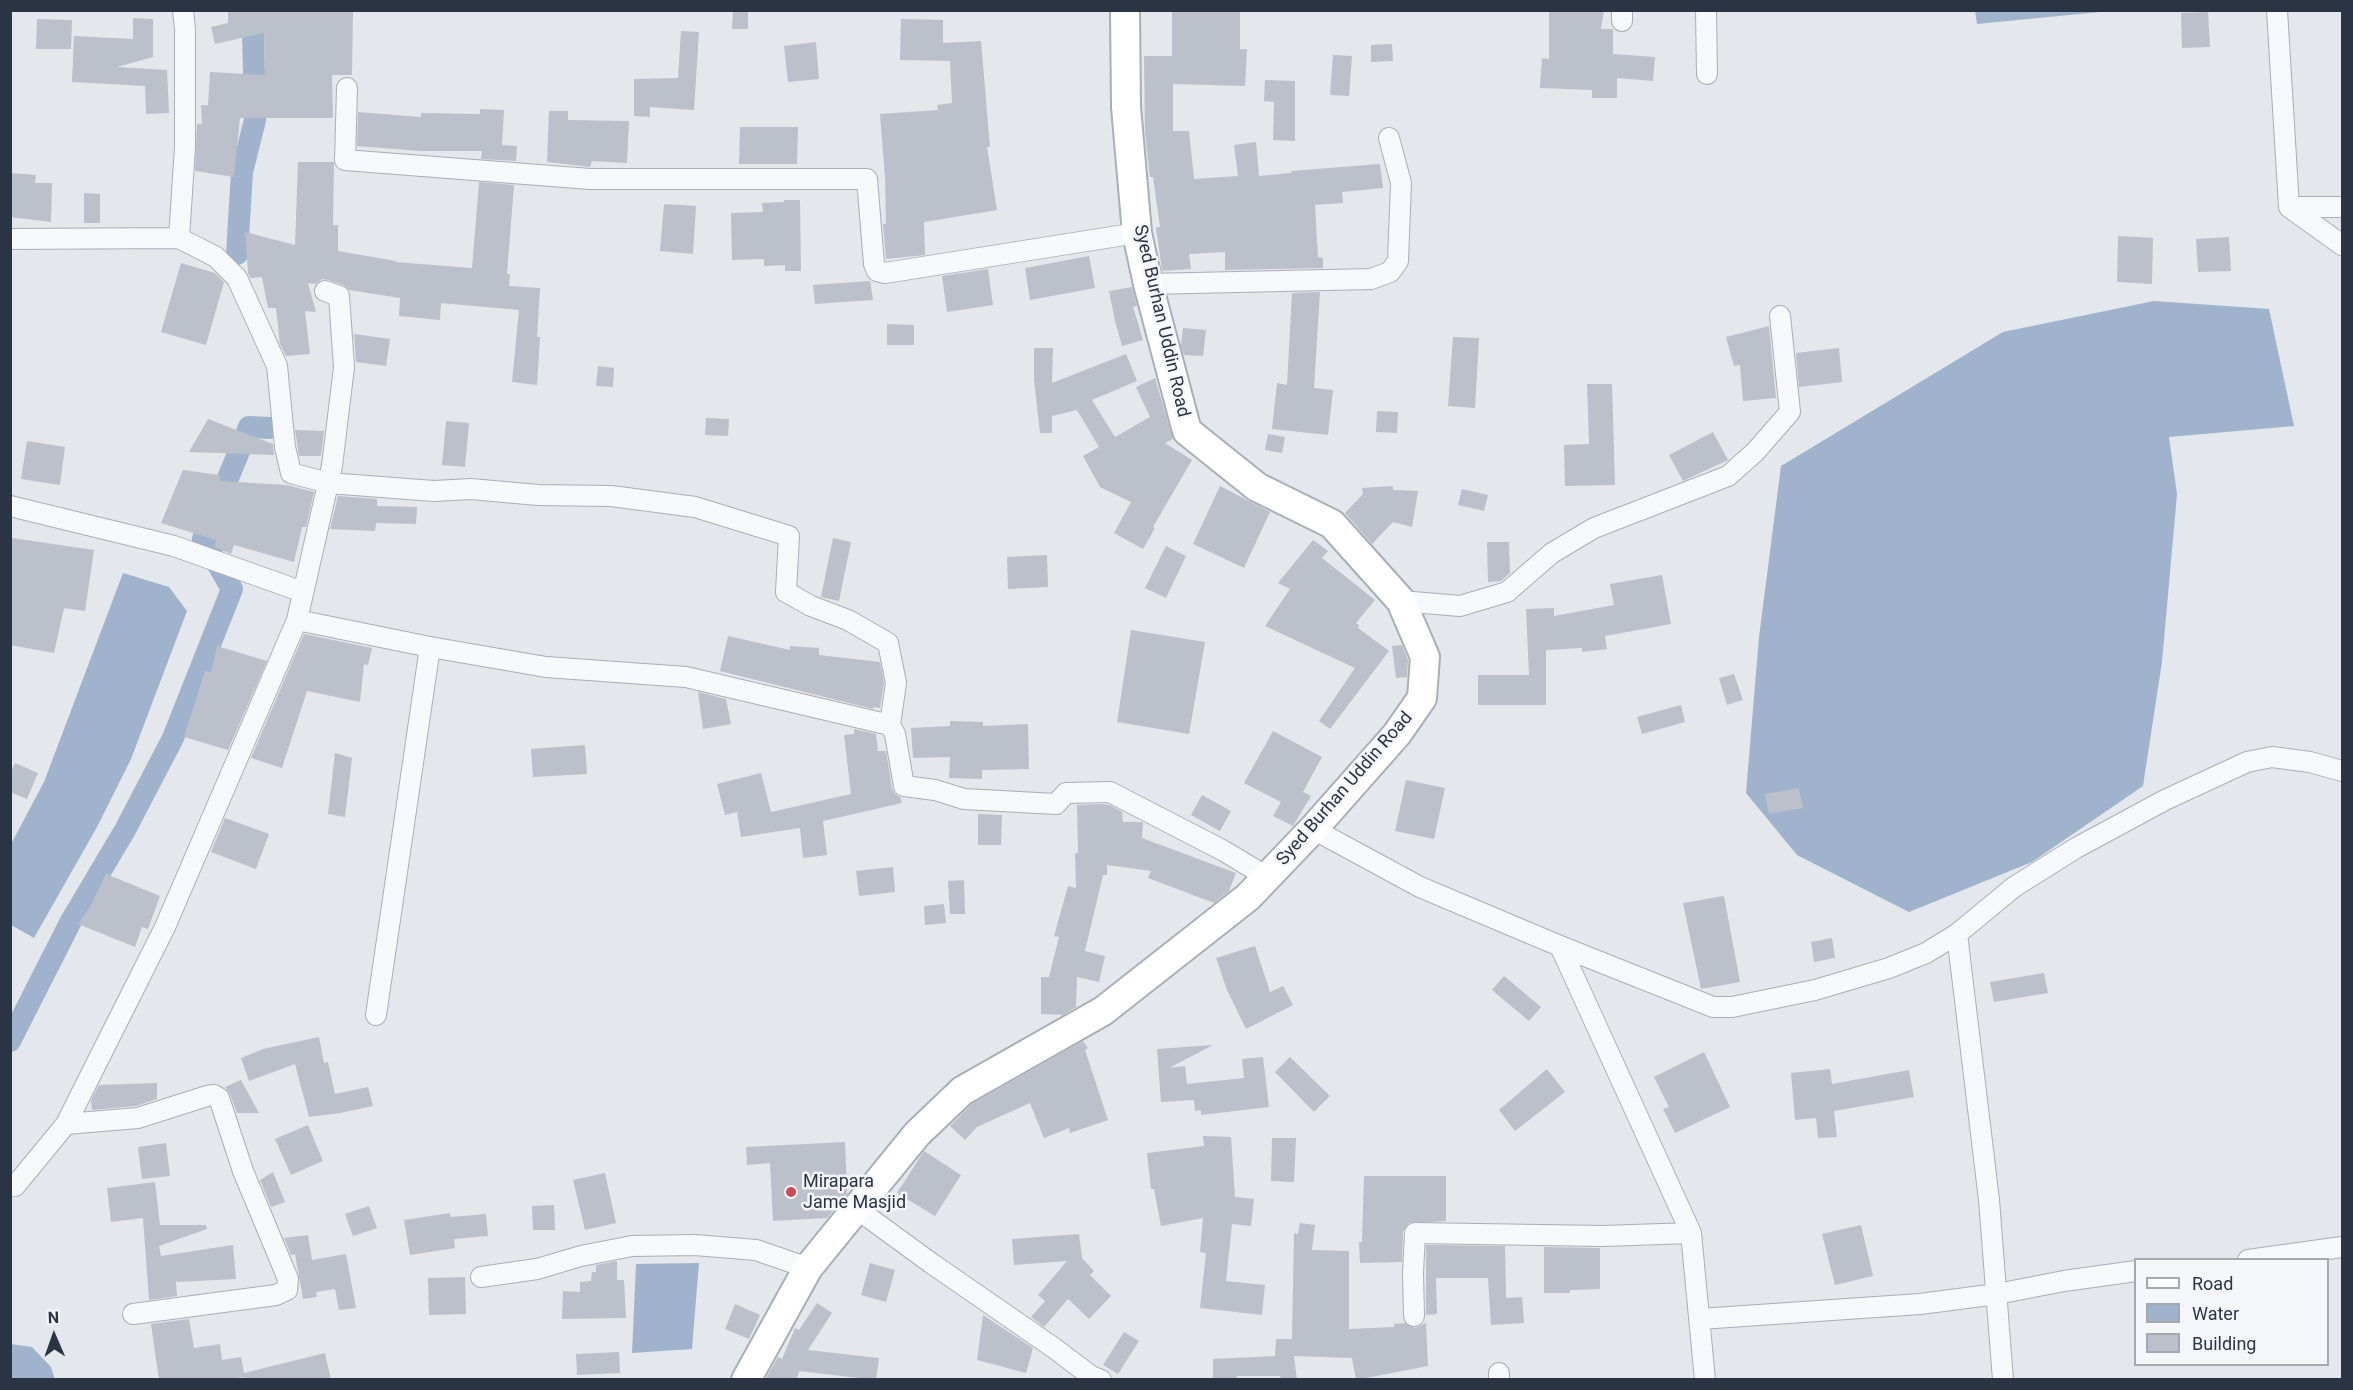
<!DOCTYPE html>
<html>
<head>
<meta charset="utf-8">
<style>
	body { margin:0 }
	#map { position:relative; width:2353px; height:1390px; overflow:hidden; background:#e4e7ec; font-family:Roboto,sans-serif }
	canvas { display:block }
	.frame { position:absolute; inset:0; border:12px solid #2b3445; pointer-events:none }
	.legend { position:absolute; left:2134px; top:1258px; width:195px; height:108px; box-sizing:border-box; background:#f4f6f9; border:2px solid #a4a8b1; margin:0; padding:8px 10px; list-style:none; font-size:18px; color:#2b3445 }
	.legend li { display:flex; align-items:center; gap:12px; height:30px }
	.legend b { width:30px; border:2px solid #a4a8b1 }
	.north { position:absolute; left:24px; top:1306px; width:60px; height:60px; -webkit-text-stroke:4px #f4f6f9; paint-order:stroke; rotate:358deg; font-size:16px; font-weight:700; line-height:24px; text-align:center; color:#2b3445 }
	.north::after { content:''; display:block; margin:auto; width:21px; height:27px; background:#2b3445; clip-path:polygon(50% 0,100% 100%,50% 72%,0 100%) }
</style>
</head>
<body>
<div id="map">
<canvas width="2353" height="1390"></canvas>
<div class="frame"></div>
<ul class="legend">
<li><b style="height:8px;background:#fff"></b>Road</li>
<li><b style="height:16px;background:#9fb4cc"></b>Water</li>
<li><b style="height:16px;background:#bbc0ca"></b>Building</li>
</ul>
<div class="north">N</div>
</div>
<script>
const ctx = document.querySelector('canvas').getContext('2d');
ctx.lineJoin = 'round';
function paint(path, color) { ctx.fillStyle = color; ctx.fill(path, 'evenodd'); }
const poly = rows => new Path2D(rows.map(r => 'M' + r).join(''));
function trace(path, color, width, dash) { ctx.strokeStyle = color; ctx.lineWidth = width; ctx.lineCap = dash ? 'butt' : 'round'; ctx.setLineDash(dash || []); ctx.stroke(path); }
function drawText(font, color, halo, rows, align = 'center') {
  ctx.font = font + ' Roboto,sans-serif'; ctx.lineWidth = 5; ctx.setLineDash([]); ctx.textBaseline = 'middle'; ctx.strokeStyle = halo; ctx.fillStyle = color; for (const [text, x, y, turn = 0] of rows) {
    ctx.save(); ctx.translate(x, y); ctx.rotate((+turn || 0) * Math.PI / 180); ctx.textAlign = isNaN(turn) ? turn : align; if (halo) ctx.strokeText(text, 0, 0); ctx.fillText(text, 0, 0); ctx.restore();
  }
}
const water = poly([
	[1975,10,2110,10,2110,11,1977,24],
	[2154,301,2269,309,2294,426,2169,437,2177,494,2162,662,2143,786,2032,862,1909,912,1797,855,1746,793,1759,637,1781,466,2003,332],
	[123,573,169,587,187,611,131,759,97,827,34,938,11,925,11,844,44,782],
	[699,1263,692,1349,632,1353,636,1264],
	[11,1344,32,1347,51,1367,55,1379,11,1379]
]);
const canal = poly([
	[237,254,242,172,255,120,253,30,250,10],
	[10,1041,71,921,125,830,173,738,232,589,203,539,249,427,270,428]
]);
const building = poly([
	[228,10,353,10,352,75,332,75,333,118,240,118,234,177,195,171,197,124,202,124,201,105,208,105,210,72,265,75,264,33,215,44,211,27,228,23],
	[733,10,748,10,748,29,732,29],
	[1172,10,1240,10,1240,49,1247,49,1245,86,1173,84,1173,131,1189,131,1194,179,1238,176,1234,145,1256,142,1259,176,1291,173,1291,171,1380,164,1383,188,1342,192,1343,203,1315,205,1318,257,1323,258,1323,268,1225,270,1225,252,1189,254,1191,269,1162,271,1156,227,1160,227,1153,177,1150,177,1145,133,1144,56,1172,56],
	[1549,10,1604,10,1601,29,1613,29,1613,54,1655,57,1653,81,1617,78,1617,98,1592,98,1592,90,1540,88,1542,58,1549,59],
	[2208,12,2210,47,2182,48,2181,13],
	[133,18,153,19,153,57,117,67,167,70,169,113,146,114,145,86,72,82,74,36,133,39],
	[37,19,72,20,71,49,36,49],
	[901,19,943,20,943,43,981,41,990,147,987,147,997,210,924,222,925,255,886,259,883,224,886,224,885,178,880,114,938,110,937,105,952,103,950,61,900,60],
	[681,31,699,32,694,110,650,107,650,117,634,116,634,79,678,78],
	[816,42,819,79,788,82,784,46],
	[1392,44,1393,61,1371,62,1371,45],
	[1333,55,1352,56,1349,96,1330,95],
	[1265,80,1295,81,1295,141,1273,140,1274,102,1264,101],
	[480,109,504,110,502,145,517,146,516,161,481,159,482,151,420,151,357,146,358,112,421,117,421,113,480,114],
	[549,111,568,111,568,120,629,121,627,163,592,161,590,167,547,162],
	[740,127,798,127,797,164,739,164],
	[298,162,334,162,333,225,338,225,338,251,396,261,395,262,472,268,479,182,514,185,507,274,510,274,509,286,540,288,537,337,540,337,537,385,512,382,519,310,441,303,440,320,399,316,400,298,349,290,343,285,328,280,322,279,315,284,308,283,316,312,305,311,310,354,286,356,280,344,276,308,268,308,262,277,250,278,248,272,245,232,295,245],
	[10,173,36,175,35,183,52,183,51,222,10,217],
	[84,193,100,194,100,223,84,223],
	[784,200,800,200,801,271,785,271,785,265,764,266,764,259,732,260,731,213,763,212,762,203,784,202],
	[664,204,696,206,693,254,660,251],
	[2118,236,2153,238,2152,284,2117,282],
	[2229,237,2231,271,2198,272,2196,239],
	[1089,256,1095,288,1030,300,1025,268],
	[181,263,215,273,224,282,206,345,161,332],
	[988,269,993,305,947,312,942,276],
	[870,281,873,300,815,304,813,285],
	[1132,287,1137,306,1133,307,1143,340,1122,346,1115,321,1109,291],
	[1320,292,1314,388,1333,390,1328,435,1272,429,1277,383,1287,385,1292,293],
	[887,324,914,325,914,345,887,345],
	[1769,326,1776,398,1743,401,1740,365,1734,366,1726,337],
	[1183,328,1206,330,1203,356,1184,355,1181,346],
	[354,334,390,339,386,366,356,362],
	[1453,337,1479,338,1475,408,1448,406],
	[1034,348,1053,348,1052,383,1126,354,1137,381,1092,400,1115,437,1150,417,1136,387,1155,378,1173,439,1165,443,1192,460,1153,527,1155,528,1143,549,1114,533,1131,502,1100,487,1083,456,1099,447,1077,410,1052,416,1052,433,1040,433,1034,380],
	[1839,348,1842,382,1799,387,1796,353],
	[598,366,614,368,613,387,596,386],
	[1587,384,1612,384,1615,485,1565,486,1564,445,1589,444],
	[1377,411,1398,412,1397,433,1376,432],
	[706,418,729,419,728,436,705,435],
	[208,419,273,444,274,455,189,452],
	[446,421,469,423,465,467,442,465],
	[295,430,324,431,321,456,299,456],
	[1713,432,1728,460,1683,481,1669,455],
	[1268,434,1285,437,1282,453,1265,450],
	[27,441,65,447,60,485,21,479],
	[183,470,220,475,220,481,287,485,314,492,306,527,302,527,294,562,234,545,231,554,214,547,216,540,161,523],
	[1220,486,1270,512,1244,568,1193,544],
	[1393,486,1393,490,1418,491,1412,527,1393,522,1372,544,1345,513,1363,494,1362,488],
	[1462,489,1488,495,1484,511,1458,505],
	[338,496,377,499,377,506,417,507,416,524,376,523,375,531,330,529],
	[12,538,94,550,85,611,64,608,54,653,10,645],
	[833,538,851,542,839,601,821,597],
	[1313,540,1328,551,1322,558,1375,600,1356,623,1359,625,1358,628,1389,651,1330,729,1319,721,1355,668,1265,626,1290,589,1278,583],
	[1487,542,1509,542,1510,573,1501,581,1488,582],
	[1166,546,1186,556,1166,598,1145,588],
	[1047,555,1048,587,1008,589,1007,557],
	[1662,575,1671,624,1605,636,1607,649,1582,652,1582,648,1546,650,1546,705,1478,705,1478,675,1529,675,1526,609,1554,608,1554,616,1614,605,1610,584],
	[1131,630,1205,642,1189,734,1117,722],
	[304,634,372,648,368,665,364,664,360,702,307,691,282,768,251,758],
	[728,636,790,650,790,646,819,648,819,655,880,662,884,683,880,708,873,707,873,709,720,671],
	[1402,645,1408,660,1407,677,1396,678,1392,646],
	[217,646,267,661,228,750,184,737,205,671,211,673],
	[1734,674,1743,700,1727,705,1719,678],
	[698,692,726,699,731,724,703,729],
	[1681,705,1685,722,1642,734,1637,717],
	[950,721,983,722,983,726,1028,724,1029,769,982,770,982,779,949,778,950,757,913,758,911,728,950,726],
	[854,729,876,734,878,751,886,751,892,788,895,794,900,797,902,803,823,821,827,855,803,858,800,828,741,837,737,812,725,815,717,784,761,773,771,812,851,794,844,735,854,734],
	[1273,731,1322,757,1303,792,1311,796,1293,826,1273,816,1281,802,1244,783],
	[585,745,587,774,533,777,531,749],
	[335,753,352,758,345,817,328,814],
	[15,763,38,773,27,799,10,792,10,774],
	[1406,780,1445,788,1434,839,1395,831],
	[1799,788,1803,808,1769,814,1765,794],
	[1202,795,1231,811,1220,831,1191,815],
	[1100,804,1110,805,1122,812,1123,822,1143,822,1142,838,1236,873,1229,891,1214,903,1148,878,1151,871,1107,865,1107,875,1103,875,1085,951,1105,956,1099,982,1077,977,1076,1007,1063,1015,1041,1014,1041,977,1049,977,1059,937,1054,936,1068,886,1076,888,1075,853,1078,853,1077,805],
	[978,814,1002,815,1001,845,978,845],
	[225,818,269,834,256,869,211,852],
	[893,867,895,892,859,896,856,871],
	[106,874,160,896,148,929,142,927,135,947,78,924,90,907],
	[964,880,965,914,950,914,948,881],
	[1724,896,1740,982,1701,989,1683,903],
	[944,904,946,923,925,925,924,906],
	[1832,938,1835,958,1814,962,1811,942],
	[1255,946,1270,992,1283,986,1293,1005,1246,1029,1227,990,1216,958],
	[2044,973,2048,993,1994,1002,1990,982],
	[1504,976,1541,1007,1529,1021,1492,990],
	[319,1037,324,1063,328,1062,335,1094,368,1087,373,1106,340,1113,309,1117,295,1064,249,1081,241,1058,263,1049],
	[1083,1041,1088,1048,1085,1050,1108,1120,1070,1133,1069,1128,1044,1138,1030,1103,977,1127,965,1140,950,1126,972,1104],
	[1213,1045,1169,1068,1185,1066,1187,1084,1244,1078,1242,1059,1263,1057,1269,1107,1201,1115,1201,1110,1195,1111,1194,1100,1161,1102,1157,1049],
	[1704,1052,1730,1107,1675,1133,1663,1109,1669,1107,1654,1077],
	[1290,1057,1330,1096,1314,1112,1275,1072],
	[1547,1069,1565,1092,1515,1131,1499,1110],
	[1830,1069,1832,1084,1909,1070,1914,1097,1834,1111,1837,1137,1818,1138,1816,1118,1795,1120,1791,1073],
	[241,1080,259,1113,237,1113,230,1094,225,1087],
	[157,1083,157,1099,136,1106,92,1110,91,1100,99,1085],
	[308,1125,323,1161,291,1175,275,1139],
	[1203,1136,1231,1137,1235,1197,1254,1199,1251,1226,1232,1224,1226,1281,1265,1285,1262,1315,1200,1308,1206,1253,1200,1252,1203,1218,1161,1226,1154,1189,1151,1189,1147,1153,1204,1146],
	[1272,1138,1296,1138,1294,1182,1271,1181],
	[845,1142,847,1194,827,1218,773,1221,770,1163,747,1165,746,1147],
	[166,1143,170,1176,142,1179,138,1147],
	[924,1151,961,1175,935,1216,897,1193],
	[273,1172,285,1202,271,1207,260,1180],
	[605,1173,616,1223,585,1230,573,1180],
	[1364,1176,1446,1176,1446,1221,1409,1223,1403,1232,1402,1262,1360,1263,1359,1242,1362,1242],
	[155,1182,160,1225,206,1225,207,1229,159,1246,161,1256,233,1245,236,1279,176,1282,177,1296,149,1300,143,1218,111,1222,107,1188],
	[554,1205,555,1230,533,1230,532,1206],
	[369,1206,377,1228,353,1236,345,1214],
	[450,1213,451,1217,486,1214,488,1236,454,1239,455,1248,410,1255,404,1220],
	[1300,1223,1315,1225,1312,1250,1349,1251,1349,1329,1394,1327,1394,1324,1405,1323,1415,1328,1426,1323,1428,1366,1356,1380,1352,1358,1294,1356,1297,1380,1281,1380,1280,1376,1237,1376,1237,1380,1213,1380,1213,1359,1275,1356,1276,1339,1292,1339,1294,1233,1298,1234],
	[1861,1225,1873,1276,1835,1285,1822,1234],
	[1079,1234,1082,1258,1094,1271,1090,1275,1111,1296,1089,1319,1068,1299,1044,1327,1031,1317,1045,1301,1038,1295,1067,1261,1014,1265,1012,1239],
	[308,1235,312,1260,346,1254,356,1308,339,1310,335,1289,316,1292,317,1297,303,1299,295,1254,291,1255,284,1238],
	[1426,1245,1505,1246,1506,1298,1522,1297,1524,1323,1491,1325,1488,1278,1436,1278,1437,1314,1426,1315],
	[1544,1247,1600,1248,1600,1289,1570,1290,1570,1293,1544,1293],
	[617,1261,617,1280,624,1280,626,1318,562,1319,563,1291,580,1292,580,1282,591,1281,592,1272,596,1272,596,1265],
	[870,1263,895,1270,886,1302,861,1295],
	[465,1277,466,1314,429,1315,428,1278],
	[817,1303,832,1313,808,1350,879,1358,876,1380,799,1371,797,1380,765,1380,778,1357,782,1359,795,1328,799,1330],
	[735,1304,760,1315,749,1339,725,1329],
	[983,1315,1033,1348,1026,1373,977,1360],
	[189,1319,194,1348,220,1344,222,1360,241,1357,244,1373,325,1353,331,1380,244,1380,243,1377,229,1380,159,1380,151,1324],
	[1124,1332,1139,1341,1118,1374,1103,1365],
	[619,1352,620,1373,577,1375,576,1354]
]);
const street = poly([
	[183,10,185,29,185,147,179,238,216,257,237,278,277,366,285,447,291,473,328,483,434,491,471,489,538,495,611,496,695,507,789,536,786,592,811,606,848,620,888,643,896,683,890,725],
	[1706,10,1707,74],
	[2277,10,2289,207,2342,207],
	[1622,21,1622,10],
	[347,88,345,160,590,179,867,179,874,264,877,271,885,273,1137,233],
	[2289,207,2342,245],
	[10,239,179,238],
	[1148,284,1371,279,1390,272,1398,261,1401,183,1389,138],
	[10,506,174,546,303,592],
	[1401,601,1460,606,1507,592,1552,553,1594,528,1728,476,1755,452,1790,412,1780,316],
	[297,620,430,647,546,667,686,677,890,725,895,734,904,786,935,790,964,799,1056,804,1066,793,1110,792,1224,851,1267,877],
	[1313,829,1420,887,1560,946,1713,1007,1732,1007,1815,990,1889,968,1926,953,1957,934,2014,887,2076,848,2165,800,2247,762,2272,757,2310,762,2342,771],
	[1957,934,1989,1200,2003,1380],
	[1560,946,1691,1233,1705,1380],
	[376,1015,430,647],
	[66,1124,138,1118,207,1096,214,1095,219,1098,243,1171,288,1279,287,1290,276,1295,133,1314],
	[10,1184,15,1186,66,1124,165,927,297,620,332,466,344,367,339,296,325,291],
	[857,1209,931,1263,1054,1348,1091,1376,1101,1380],
	[2248,1260,2342,1247],
	[481,1277,537,1269,581,1256,632,1246,695,1245,756,1250,808,1268],
	[1414,1316,1413,1273,1415,1233,1603,1236,1691,1233],
	[1700,1319,1920,1304,1997,1294,2064,1281,2136,1271],
	[1499,1373,1499,1380]
]);
const secondary = poly([
	[746,1380,808,1268,917,1134,962,1091,1103,1011,1248,897,1313,829,1397,734,1422,698,1425,657,1401,601,1332,524,1257,487,1187,431,1148,284,1137,233,1126,107,1125,10]
]);
const markers = [
	[791,1192,6,"#d1495b"]
];
const streetNames = [
	["Syed Burhan Uddin Road",1161,321,77],
	["Syed Burhan Uddin Road",1345,789,-49]
];
const poiNames = [
	["Mirapara",803,1182],
	["Jame Masjid",803,1203]
];
paint(water, '#9fb4cc');
trace(canal, '#9fb4cc', 22);
paint(building, '#bbc0ca');
trace(street, '#a9aeb7', 22);
trace(secondary, '#a9aeb7', 32);
trace(street, '#f7f8fa', 20);
trace(secondary, '#fff', 28);
for (const [x, y, r, color] of markers) { const dot = new Path2D(); dot.arc(x, y, r, 0, 2 * Math.PI); ctx.fillStyle = color; ctx.fill(dot); trace(dot, '#f4f6f9', 2); }
drawText('18px', '#2b3445', '#f4f6f9', streetNames);
drawText('18px', '#2b3445', '#f4f6f9', poiNames, 'left');
</script>
</body>
</html>
